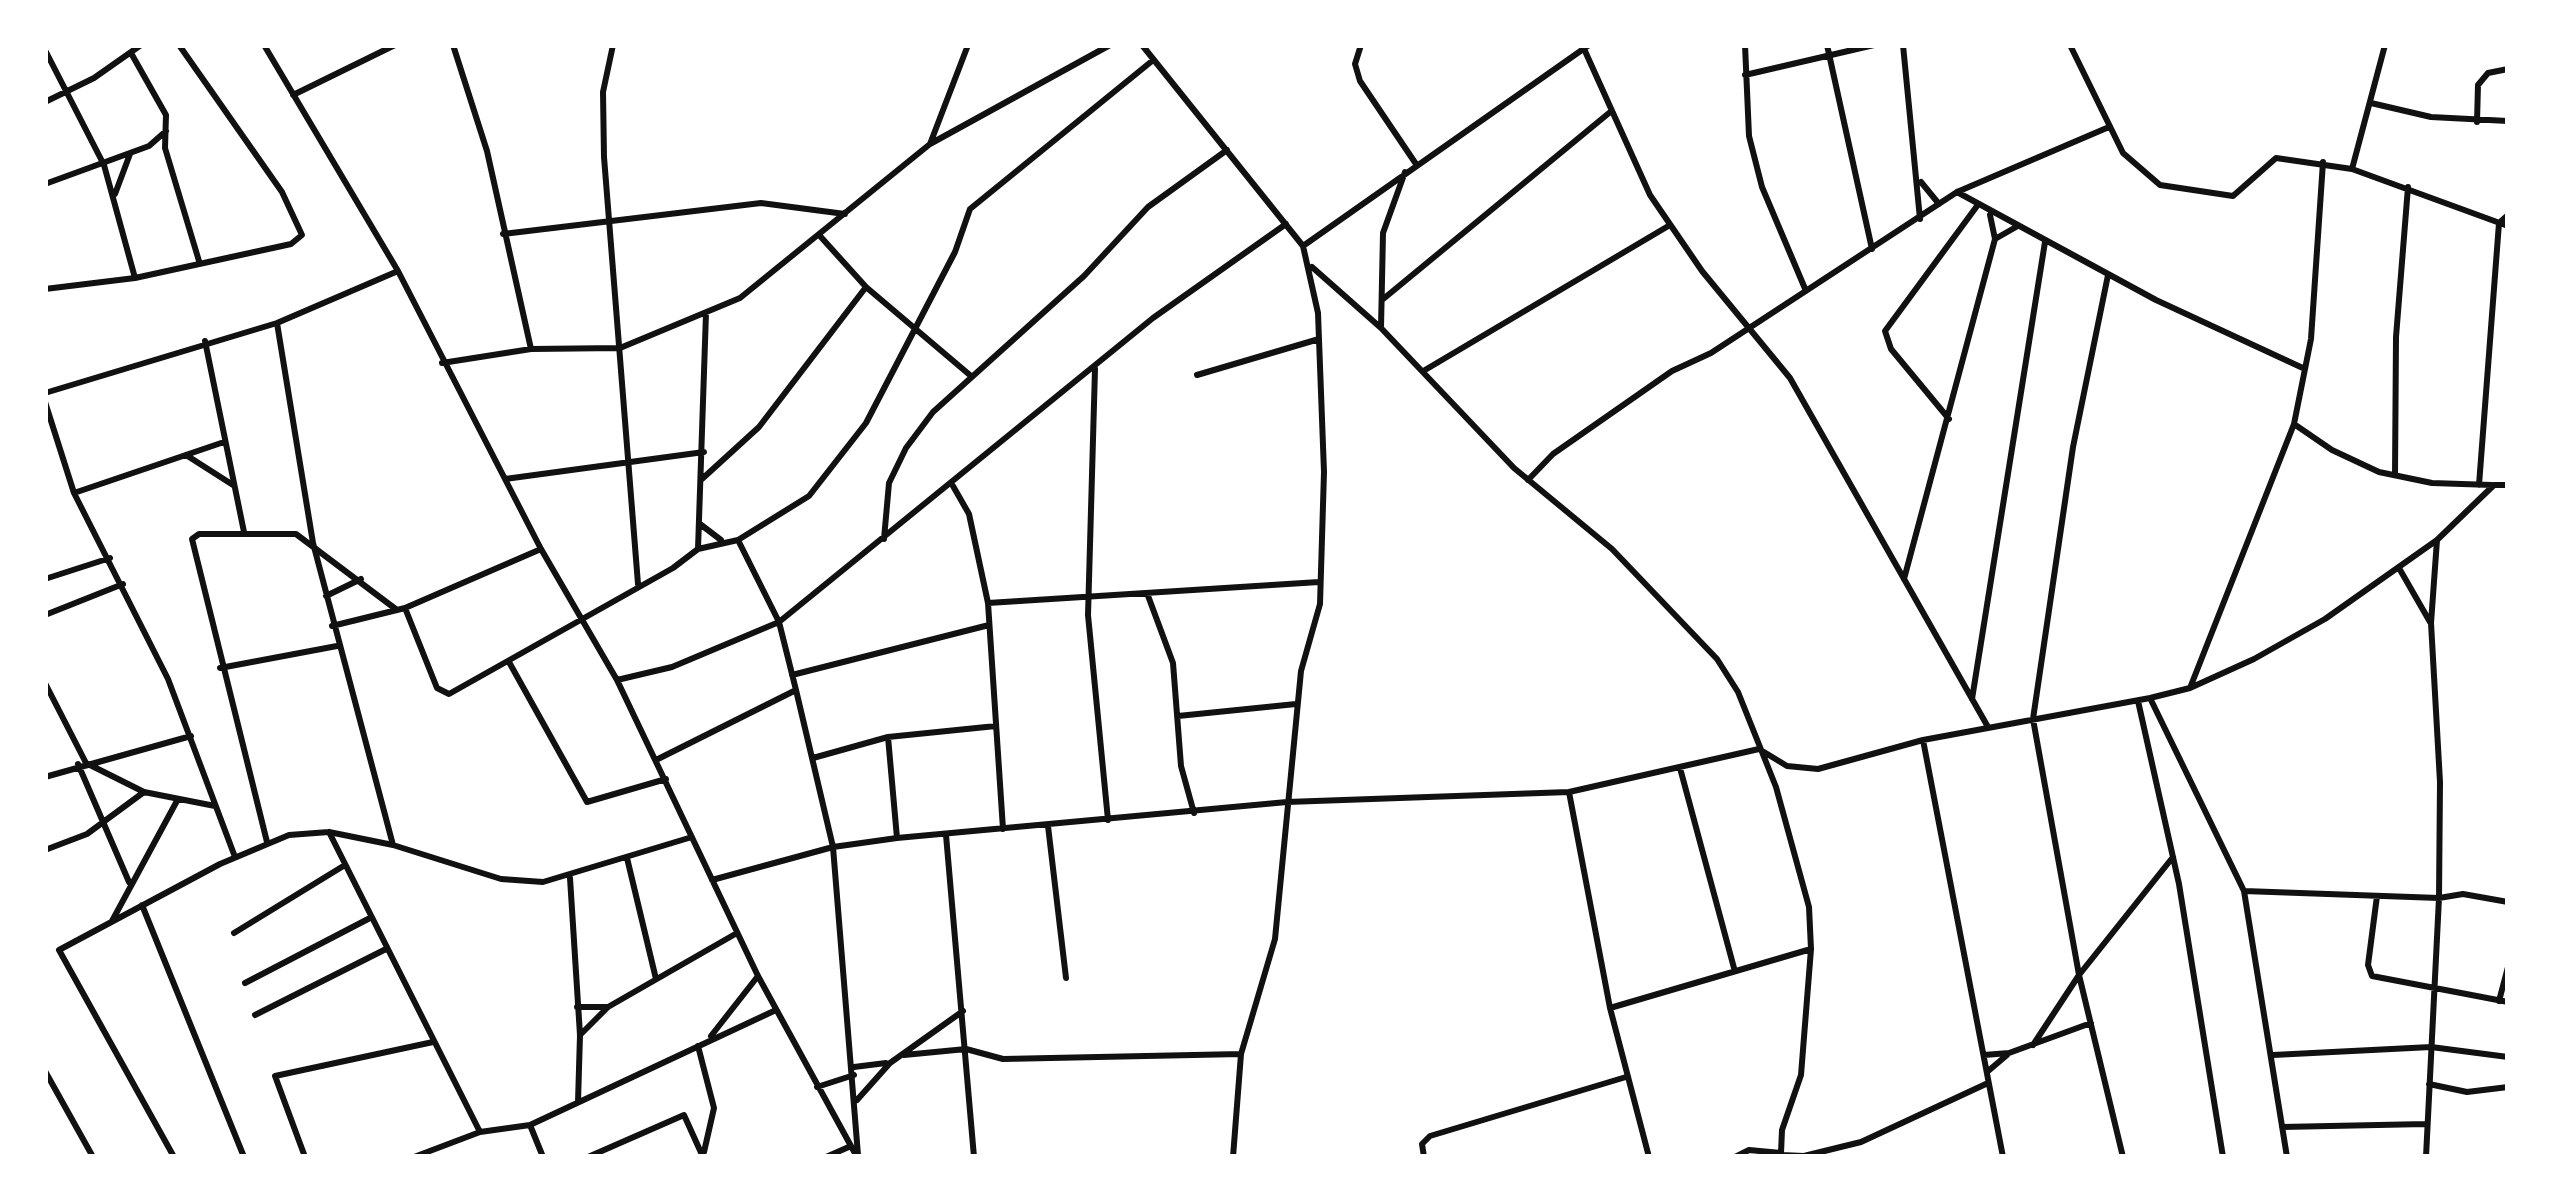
<!DOCTYPE html>
<html>
<head>
<meta charset="utf-8">
<style>
	body { margin:0 }
	#map { position:relative; width:2553px; height:1202px; overflow:hidden; background:#fff; font-family:"Fira Sans Condensed",sans-serif }
	canvas { display:block }
	.frame { position:absolute; inset:0; border:48px solid #fff; pointer-events:none }
</style>
</head>
<body>
<div id="map">
<canvas width="2553" height="1202"></canvas>
<div class="frame"></div>
</div>
<script>
const ctx = document.querySelector('canvas').getContext('2d');
ctx.lineJoin = 'round';
const poly = rows => new Path2D(rows.map(r => 'M' + r).join(''));
function trace(path, color, width, dash) { ctx.strokeStyle = color; ctx.lineWidth = width; ctx.lineCap = dash ? 'butt' : 'round'; ctx.setLineDash(dash || []); ctx.stroke(path); }
const minor = poly([
	[264,45,398,271,541,549,617,680,758,976,857,1157],
	[453,45,487,151,531,349],
	[613,45,603,92,604,157,638,584],
	[1142,45,1303,246,1318,313,1324,472,1320,604,1301,671,1275,939,1241,1054,1233,1157],
	[1361,45,1355,64,1360,81,1416,164],
	[1745,45,1749,136,1762,187,1806,291],
	[1827,45,1872,249],
	[1903,45,1920,219],
	[2070,45,2123,153,2160,185,2233,196,2276,158,2352,169],
	[2385,45,2352,169,2508,226],
	[45,50,104,165,135,278],
	[1585,51,1650,195,1702,271,1790,378,1988,727],
	[131,53,166,115,165,148,199,261],
	[1745,75,1874,45],
	[293,95,395,45],
	[45,102,94,78,141,45],
	[2371,103,2431,117,2508,121],
	[2477,122,2478,85,2488,73,2508,69],
	[930,144,1110,45],
	[1405,172,1383,233,1381,328,1514,468,1612,549,1717,659,1738,692,1776,787,1809,907,1811,949,1801,1075,1782,1130,1781,1153,1749,1150,1735,1157],
	[1921,182,1939,204],
	[45,184,149,146,166,131],
	[1957,192,2156,300,2305,369],
	[115,194,130,154],
	[503,234,761,203,845,214],
	[820,236,866,287,971,376],
	[1995,239,2016,227],
	[1303,246,1589,45],
	[1312,267,1381,328],
	[2108,275,2073,447,2033,719,2079,975,2123,1157],
	[45,289,135,278,291,244,302,235,282,192,179,45],
	[1382,300,1609,113],
	[277,323,313,543,393,845],
	[205,341,244,532],
	[442,363,531,349,620,348,740,298,930,144,968,45],
	[1095,369,1088,615,1108,820],
	[1425,370,1670,225],
	[1197,375,1319,339],
	[45,393,277,323,398,271],
	[45,402,74,493,168,679,235,857],
	[1949,419,1891,349,1885,331,1977,206],
	[2294,424,2332,450,2379,472,2432,483,2492,485],
	[186,455,233,485],
	[2395,475,2396,337,2408,187],
	[505,479,704,452],
	[702,479,759,427,866,287],
	[1528,480,1553,454,1672,371,1711,353,1957,192,2109,127],
	[2479,485,2499,223,2508,215],
	[953,486,969,514,988,603,1003,829],
	[74,493,224,442],
	[700,524,721,540],
	[884,539,889,483,906,448,933,412,1084,276,1148,207,1227,150],
	[738,540,809,496,866,423,955,252,970,209,1152,61],
	[698,549,706,313],
	[2399,568,2430,622],
	[45,579,110,558],
	[1904,579,1995,239,1990,215],
	[1147,593,1173,663,1181,766,1194,813],
	[326,596,361,579],
	[988,603,1319,582],
	[405,608,437,688,449,694,673,568,698,549,738,540,779,622,796,690,658,759],
	[45,615,123,584],
	[332,626,405,608,541,549],
	[509,662,587,802,666,779],
	[220,668,337,646],
	[792,675,989,625],
	[617,680,672,667,779,622,1153,318,1286,224],
	[45,683,86,763,144,792,215,806],
	[2190,688,2294,424,2311,339,2323,162],
	[796,690,833,847,858,1155],
	[2150,698,2244,891,2287,1157],
	[1972,699,2045,242],
	[2138,701,2179,884,2223,1157],
	[1178,716,1296,704],
	[888,737,897,838],
	[1923,740,2003,1157],
	[813,758,888,737,996,726],
	[78,764,129,882],
	[1680,768,1734,968],
	[45,777,191,736],
	[1569,792,1610,1008,1649,1157],
	[1048,826,1066,978],
	[329,832,480,1132],
	[946,835,974,1157],
	[267,842,192,539,199,534,296,534,397,610],
	[45,850,87,834,144,792],
	[627,858,656,979],
	[570,878,580,1035,578,1102],
	[712,880,833,847,897,838,1287,802,1569,792,1759,749,1787,766,1818,769,1923,740,2150,698,2190,688,2254,659,2325,619,2437,540,2494,485,2508,485],
	[2244,891,2439,898,2463,894,2508,902],
	[2377,896,2368,965,2372,976,2508,1002],
	[142,905,244,1157],
	[112,921,178,799],
	[234,933,345,865],
	[245,983,370,918],
	[2499,1001,2508,967],
	[577,1007,608,1007],
	[1610,1008,1811,949],
	[255,1015,386,949],
	[580,1035,608,1007,737,933],
	[711,1036,758,976],
	[2033,1045,2079,975,2173,857],
	[698,1046,714,1108,704,1152],
	[904,1055,966,1049,1003,1059,1241,1054],
	[1984,1055,2009,1053,2091,1023],
	[2273,1055,2431,1047,2508,1057],
	[854,1067,886,1063],
	[45,1071,93,1157],
	[1987,1072,2007,1055],
	[2429,1084,2467,1092,2508,1087],
	[817,1087,854,1075],
	[857,1100,890,1063,963,1011],
	[530,1125,543,1157],
	[2282,1127,2426,1124],
	[1781,1155,1804,1156,1861,1142,1988,1083],
	[174,1157,59,950,220,864,289,835,329,832,393,845,501,879,543,882,692,837],
	[305,1157,275,1076,433,1042],
	[414,1157,480,1132,530,1125,776,1010],
	[588,1157,684,1115,703,1157],
	[826,1157,851,1146],
	[1424,1157,1422,1144,1430,1136,1626,1077],
	[2426,1157,2439,898,2440,782,2431,623,2437,540]
]);
trace(minor, '#111', 6);
</script>
</body>
</html>
